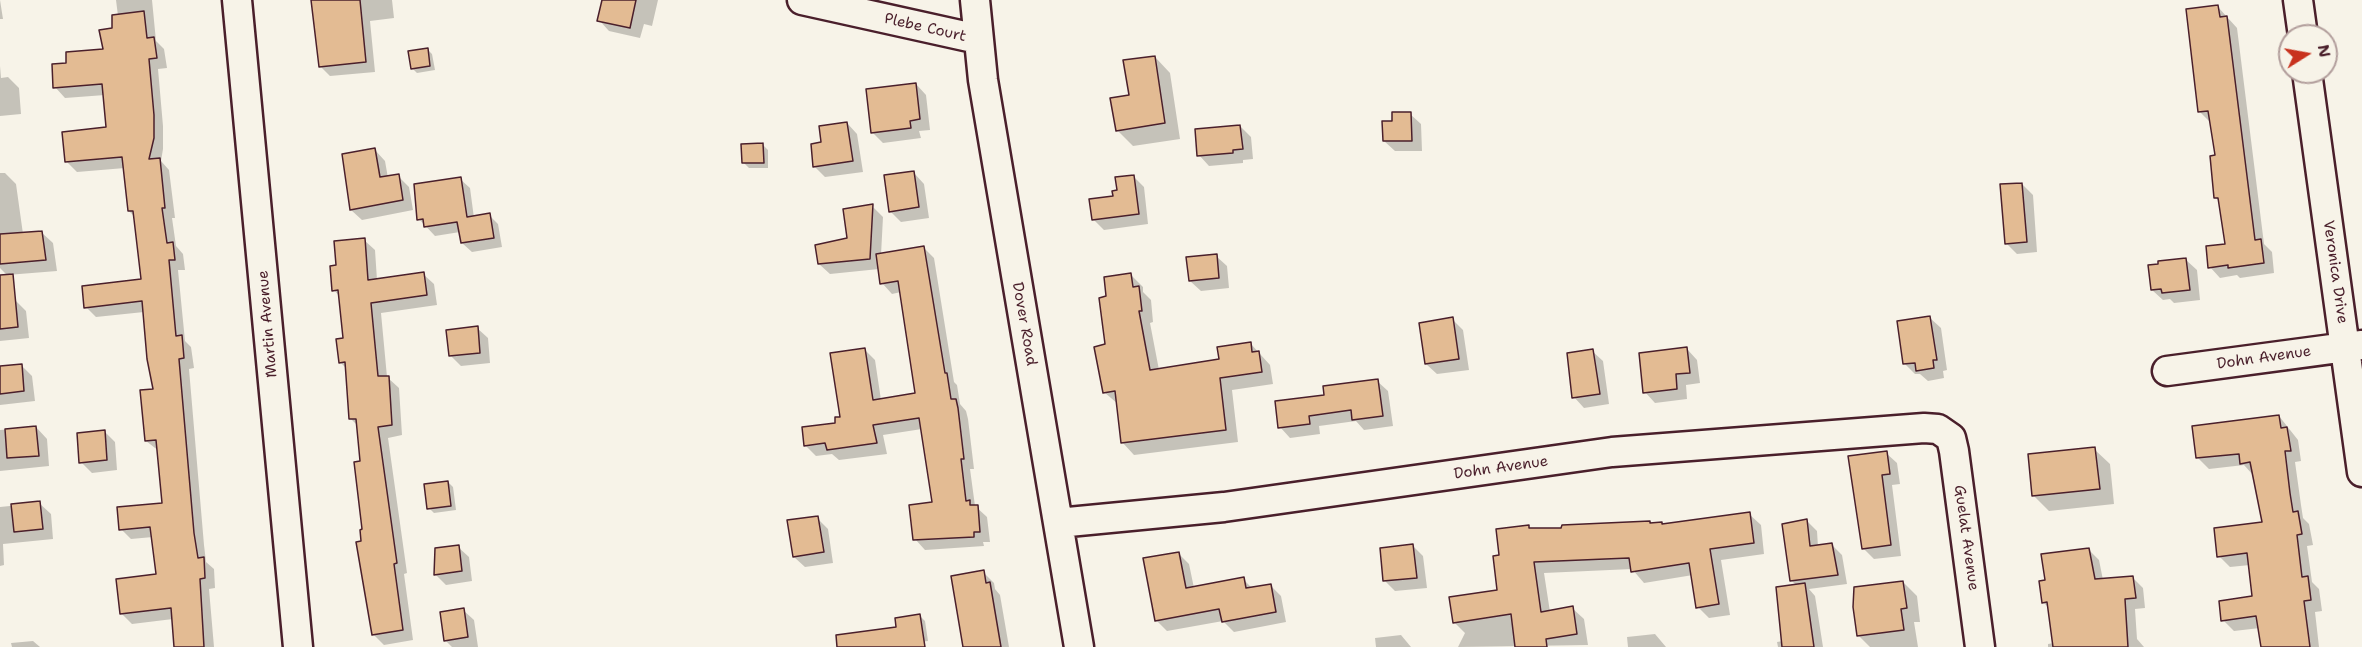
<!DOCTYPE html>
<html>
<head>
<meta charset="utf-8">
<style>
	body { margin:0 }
	#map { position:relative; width:2362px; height:647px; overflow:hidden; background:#f7f3e8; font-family:"Shantell Sans",sans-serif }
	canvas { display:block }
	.north { position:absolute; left:2278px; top:24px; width:60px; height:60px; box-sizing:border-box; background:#f7f3e8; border:2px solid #b29e9c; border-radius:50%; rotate:79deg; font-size:16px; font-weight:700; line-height:24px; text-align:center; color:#4a1f2b }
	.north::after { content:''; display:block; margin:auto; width:21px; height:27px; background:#c8321e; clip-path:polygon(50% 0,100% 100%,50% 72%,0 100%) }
</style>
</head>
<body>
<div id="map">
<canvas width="2362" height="647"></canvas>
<div class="north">N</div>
</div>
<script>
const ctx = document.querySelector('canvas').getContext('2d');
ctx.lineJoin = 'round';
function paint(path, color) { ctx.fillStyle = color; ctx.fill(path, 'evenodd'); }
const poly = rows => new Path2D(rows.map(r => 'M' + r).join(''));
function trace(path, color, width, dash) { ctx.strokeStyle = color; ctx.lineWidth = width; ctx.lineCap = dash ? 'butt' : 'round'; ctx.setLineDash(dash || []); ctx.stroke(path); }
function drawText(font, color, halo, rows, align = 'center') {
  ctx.font = font + ' "Shantell Sans",sans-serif'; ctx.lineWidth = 5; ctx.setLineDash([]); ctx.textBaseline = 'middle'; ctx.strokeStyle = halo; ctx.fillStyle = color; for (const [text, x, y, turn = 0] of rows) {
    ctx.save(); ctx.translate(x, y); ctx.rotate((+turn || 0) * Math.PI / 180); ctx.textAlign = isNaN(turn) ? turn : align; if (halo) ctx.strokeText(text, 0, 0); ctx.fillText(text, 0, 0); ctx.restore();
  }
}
const shadow = poly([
	[0,0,3,19,0,19],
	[116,0,152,0,156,41,164,49,167,68,158,69,163,126,163,149,161,161,169,170,175,218,172,218,176,246,183,254,185,270,178,270,185,341,191,347,194,368,189,369,204,545,206,562,214,569,215,588,209,589,214,647,175,647,173,619,132,624,121,613,158,575,153,537,131,539,121,529,163,504,159,451,146,441,155,390,144,312,96,317,86,307,143,280,135,217,129,211,125,168,77,172,66,161,107,128,105,95,65,98,55,87,68,65,105,51,118,16],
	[311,0,392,0,394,18,370,21,375,72,330,76,320,66,313,4],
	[603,0,658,0,652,26,644,24,640,38,609,31,599,20],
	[2218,7,2237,28,2264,244,2272,252,2274,273,2240,278,2237,275,2220,278,2210,267,2226,245,2220,202,2216,198,2216,157,2210,122,2199,111],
	[427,49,432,54,435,70,417,73,412,68],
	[1155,57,1170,73,1180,139,1133,146,1117,130,1130,96],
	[0,66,1,78,8,77,19,88,21,114,0,116],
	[916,84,926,95,930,130,919,131,921,138,883,143,872,132],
	[1410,114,1421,124,1422,151,1395,151,1384,141],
	[847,123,857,134,863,172,825,177,814,166,823,144],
	[1240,126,1251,137,1253,159,1243,160,1243,163,1209,166,1199,155],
	[763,145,768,150,768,168,749,168,744,163],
	[375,150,385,161,388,178,398,176,409,187,413,210,362,220,351,210],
	[0,173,5,173,16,184,23,234,41,232,53,243,57,271,7,275,0,268],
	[914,173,924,184,929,218,901,222,890,211],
	[1133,176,1144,187,1148,224,1104,230,1093,219],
	[460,179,470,188,474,218,489,215,498,224,502,247,472,252,462,243,460,232,435,236,419,219],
	[2022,184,2033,195,2037,252,2017,254,2006,243],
	[872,206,883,217,881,255,924,248,934,258,954,382,957,385,960,404,966,411,968,419,974,469,970,469,975,506,987,517,990,542,983,542,984,546,925,550,915,539,934,504,922,429,883,435,887,454,839,460,832,454,816,456,805,445,837,424,842,418,864,349,875,360,881,400,916,395,901,292,892,294,882,283,879,269,830,274,819,264,849,239],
	[364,240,375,250,377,280,423,274,434,284,437,305,381,313,387,377,399,388,402,435,388,438,407,573,404,574,413,640,384,645,373,634,363,542,362,463,359,427,351,419,347,369,340,362,345,340,340,297,334,290,338,267],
	[1216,256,1227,266,1229,288,1201,291,1190,281],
	[2186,260,2197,270,2200,300,2174,303,2170,299,2163,300,2152,290],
	[1131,275,1143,287,1143,292,1151,300,1153,322,1150,323,1159,370,1220,360,1251,344,1270,365,1273,384,1232,390,1238,442,1134,455,1122,442,1118,404,1104,392,1108,298],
	[15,300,26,311,29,338,0,341,0,302],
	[1930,318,1941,328,1947,370,1943,371,1944,378,1928,381,1920,374,1915,374,1905,364],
	[1452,319,1463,330,1469,370,1437,374,1426,364],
	[477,328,488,338,490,363,461,366,450,355],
	[1687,349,1697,360,1700,383,1686,385,1687,399,1655,403,1645,392],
	[1592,351,1603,361,1609,404,1584,408,1574,397],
	[21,365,32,376,35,401,0,405,0,367],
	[1377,381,1388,391,1393,426,1364,430,1356,421,1319,426,1320,434,1290,438,1280,427,1325,396],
	[2279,416,2298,440,2301,461,2295,462,2301,505,2303,518,2309,524,2313,545,2307,546,2312,582,2319,589,2322,611,2315,612,2319,647,2262,647,2260,628,2234,631,2223,620,2254,597,2250,565,2230,567,2219,556,2263,523,2253,475,2244,465,2209,469,2198,458],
	[36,427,47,439,49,466,0,471,0,430],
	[104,431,115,442,117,470,92,473,81,462],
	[2094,449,2110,464,2114,504,2049,511,2034,496],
	[1886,453,1897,463,1900,484,1892,485,1901,556,1874,559,1863,548],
	[448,482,453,487,456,510,434,513,429,508],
	[39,503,51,514,53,539,3,544,4,565,0,566,0,507],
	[1749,514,1761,525,1764,554,1721,560,1730,615,1709,618,1698,607,1693,575,1644,583,1632,569,1544,573,1550,612,1572,608,1584,619,1588,645,1458,647,1465,633,1454,622,1498,591,1501,556,1528,527,1531,530,1663,525],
	[817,518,828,529,833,563,805,567,794,557],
	[1807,521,1817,531,1818,547,1832,545,1842,555,1847,584,1809,589,1815,596,1823,647,1778,647,1777,642,1783,641,1797,586,1791,580],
	[1413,546,1423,556,1427,588,1395,591,1384,580],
	[458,547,469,557,472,581,446,585,435,574],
	[2088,549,2099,560,2103,580,2132,577,2143,588,2145,608,2135,609,2137,639,2144,647,2048,647,2048,644,2054,643,2049,608,2043,602,2047,581],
	[1178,553,1189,564,1194,588,1243,579,1253,589,1270,585,1281,596,1286,622,1234,632,1223,621,1167,631,1156,620],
	[983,572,994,583,995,589,1000,595,1009,647,961,647,964,646],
	[1903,582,1917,596,1920,622,1914,622,1918,647,1870,647,1858,635],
	[463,610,474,620,478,647,452,647,445,640],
	[920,616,925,621,928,641,905,644],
	[1655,634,1666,647,1628,647,1627,637],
	[1401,635,1411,647,1376,647,1375,638],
	[33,641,40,647,12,647,11,643]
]);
const building = poly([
	[311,0,360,0,366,62,319,67,311,0],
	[602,0,636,0,630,28,597,21,602,0],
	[2218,5,2220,17,2227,16,2255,240,2261,239,2264,263,2228,268,2228,265,2208,268,2206,246,2225,244,2218,198,2214,198,2210,156,2215,155,2208,111,2198,112,2186,9,2218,5],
	[144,11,147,38,154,37,157,58,149,59,154,115,154,138,149,159,160,158,165,208,162,208,167,243,173,242,175,260,169,260,176,336,182,335,184,358,179,359,194,533,198,558,204,557,205,578,200,579,204,647,174,647,171,608,120,614,116,579,156,574,150,527,119,530,117,507,162,503,156,440,145,441,140,390,153,389,147,359,142,301,84,308,82,286,141,279,133,211,128,211,122,157,65,162,62,132,106,127,102,84,53,88,52,64,66,63,66,52,103,49,99,30,112,28,112,15,144,11],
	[428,48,430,66,411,69,408,51,428,48],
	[1155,56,1165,123,1116,131,1110,98,1129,95,1123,60,1155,56],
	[916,83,920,119,910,121,911,128,871,133,866,89,916,83],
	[1392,112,1411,112,1412,141,1383,141,1382,121,1392,121,1392,112],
	[847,122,853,161,813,167,811,144,821,142,819,126,847,122],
	[1240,125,1243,149,1233,150,1233,153,1197,156,1195,129,1240,125],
	[763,143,764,163,742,163,741,144,763,143],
	[375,148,380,177,399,174,403,200,350,210,342,154,375,148],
	[914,171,919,207,889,212,884,175,914,171],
	[1134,175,1139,214,1092,220,1089,199,1113,196,1112,191,1117,190,1115,177,1134,175],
	[461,177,467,217,490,213,494,238,461,243,457,222,424,227,423,219,417,220,414,184,461,177],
	[2022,183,2027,242,2005,244,2000,184,2022,183],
	[873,204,870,259,818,264,815,245,847,238,843,209,873,204],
	[42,231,46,260,0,264,0,234,42,231],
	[365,238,368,280,424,272,427,295,371,303,378,376,389,376,392,425,378,427,397,563,394,564,403,630,372,635,356,542,361,541,360,530,362,529,354,462,360,461,356,419,349,419,345,362,339,363,336,339,343,338,338,290,332,291,330,266,336,265,334,241,365,238],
	[924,246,945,373,947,373,951,399,956,399,958,408,964,459,961,459,966,501,970,500,970,505,978,505,980,532,974,532,974,537,913,540,909,505,932,502,919,418,873,425,877,443,827,450,825,443,804,446,802,427,835,423,835,417,840,417,830,353,865,348,873,400,915,393,898,281,880,284,876,254,924,246],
	[1217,254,1219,278,1189,281,1186,257,1217,254],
	[2186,258,2190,290,2162,293,2161,289,2151,290,2148,265,2158,264,2158,261,2186,258],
	[1131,273,1133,287,1139,286,1142,311,1139,311,1150,370,1219,359,1217,347,1251,342,1252,352,1259,351,1262,372,1220,378,1226,430,1121,443,1115,391,1103,393,1094,347,1105,344,1099,298,1106,296,1104,277,1131,273],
	[13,274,18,327,0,329,0,275,13,274],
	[1930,316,1937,360,1933,360,1934,368,1916,371,1915,363,1903,364,1897,321,1930,316],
	[1453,317,1459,359,1425,364,1419,323,1453,317],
	[478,326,480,353,449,356,446,330,478,326],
	[1687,347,1690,373,1676,374,1677,389,1643,393,1639,353,1687,347],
	[1593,349,1600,394,1572,398,1567,353,1593,349],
	[22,364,24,391,0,394,0,366,22,364],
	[1378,379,1383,416,1352,420,1351,410,1309,416,1310,424,1278,428,1275,401,1324,395,1323,386,1378,379],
	[2279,415,2281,428,2287,427,2291,451,2285,451,2290,493,2293,512,2298,511,2302,534,2297,535,2302,577,2308,576,2311,600,2304,601,2310,647,2261,647,2256,616,2221,621,2219,601,2252,596,2247,553,2217,557,2214,528,2262,522,2250,462,2240,464,2239,454,2196,458,2192,426,2279,415],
	[36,426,39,456,7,458,5,429,36,426],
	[105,430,107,460,79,463,77,433,105,430],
	[2095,447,2100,489,2032,496,2028,454,2095,447],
	[1887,451,1890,474,1882,475,1891,545,1862,549,1848,456,1887,451],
	[448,481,451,506,427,509,424,484,448,481],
	[40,501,43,529,14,532,11,504,40,501],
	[1750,512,1754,543,1710,549,1719,604,1696,608,1689,563,1631,572,1629,558,1534,562,1541,612,1573,606,1577,634,1546,639,1547,647,1515,647,1511,614,1453,623,1449,597,1497,590,1493,556,1499,555,1496,529,1529,525,1529,528,1561,528,1562,525,1650,521,1650,523,1662,522,1662,524,1750,512],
	[818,516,824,552,793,557,787,520,818,516],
	[1807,519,1810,546,1832,543,1838,575,1790,581,1782,524,1807,519],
	[1413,544,1417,578,1383,581,1380,548,1413,544],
	[459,545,462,571,434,575,435,548,459,545],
	[2089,548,2095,579,2133,576,2136,598,2125,599,2128,647,2053,647,2047,602,2042,603,2039,581,2045,580,2041,554,2089,548],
	[1179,552,1186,588,1244,577,1246,588,1271,584,1276,612,1222,622,1219,609,1155,621,1143,558,1179,552],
	[984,570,986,583,990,582,1001,647,963,647,951,576,984,570],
	[1903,581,1907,608,1901,609,1904,630,1857,636,1853,607,1854,587,1903,581],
	[1805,583,1814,647,1782,647,1776,587,1805,583],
	[464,608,468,637,444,641,440,612,464,608],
	[920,614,925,647,837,647,836,635,896,627,895,618,920,614]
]);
const minor = poly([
	[237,0,298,647],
	[802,0,978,39],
	[975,0,983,80,1079,647],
	[2298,0,2303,36],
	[2307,72,2362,472],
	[2167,371,2362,345],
	[1058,523,1224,507,1612,452,1924,428,1938,429,1951,438,1954,451,1980,647]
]);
const streetNames = [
	["Plebe Court",925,28,13],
	["Veronica Drive",2335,272,82],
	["Martin Avenue",268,324,-95],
	["Dover Road",1024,324,80],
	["Dohn Avenue",2264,358,-8],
	["Dohn Avenue",1501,468,-8],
	["Guelat Avenue",1966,538,82]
];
paint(shadow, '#0003');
paint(building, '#e3bb93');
trace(building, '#4a1f2b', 1.5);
trace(minor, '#4a1f2b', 33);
trace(minor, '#f7f3e8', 28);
drawText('15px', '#4a1f2b', '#f7f3e8', streetNames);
</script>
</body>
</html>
